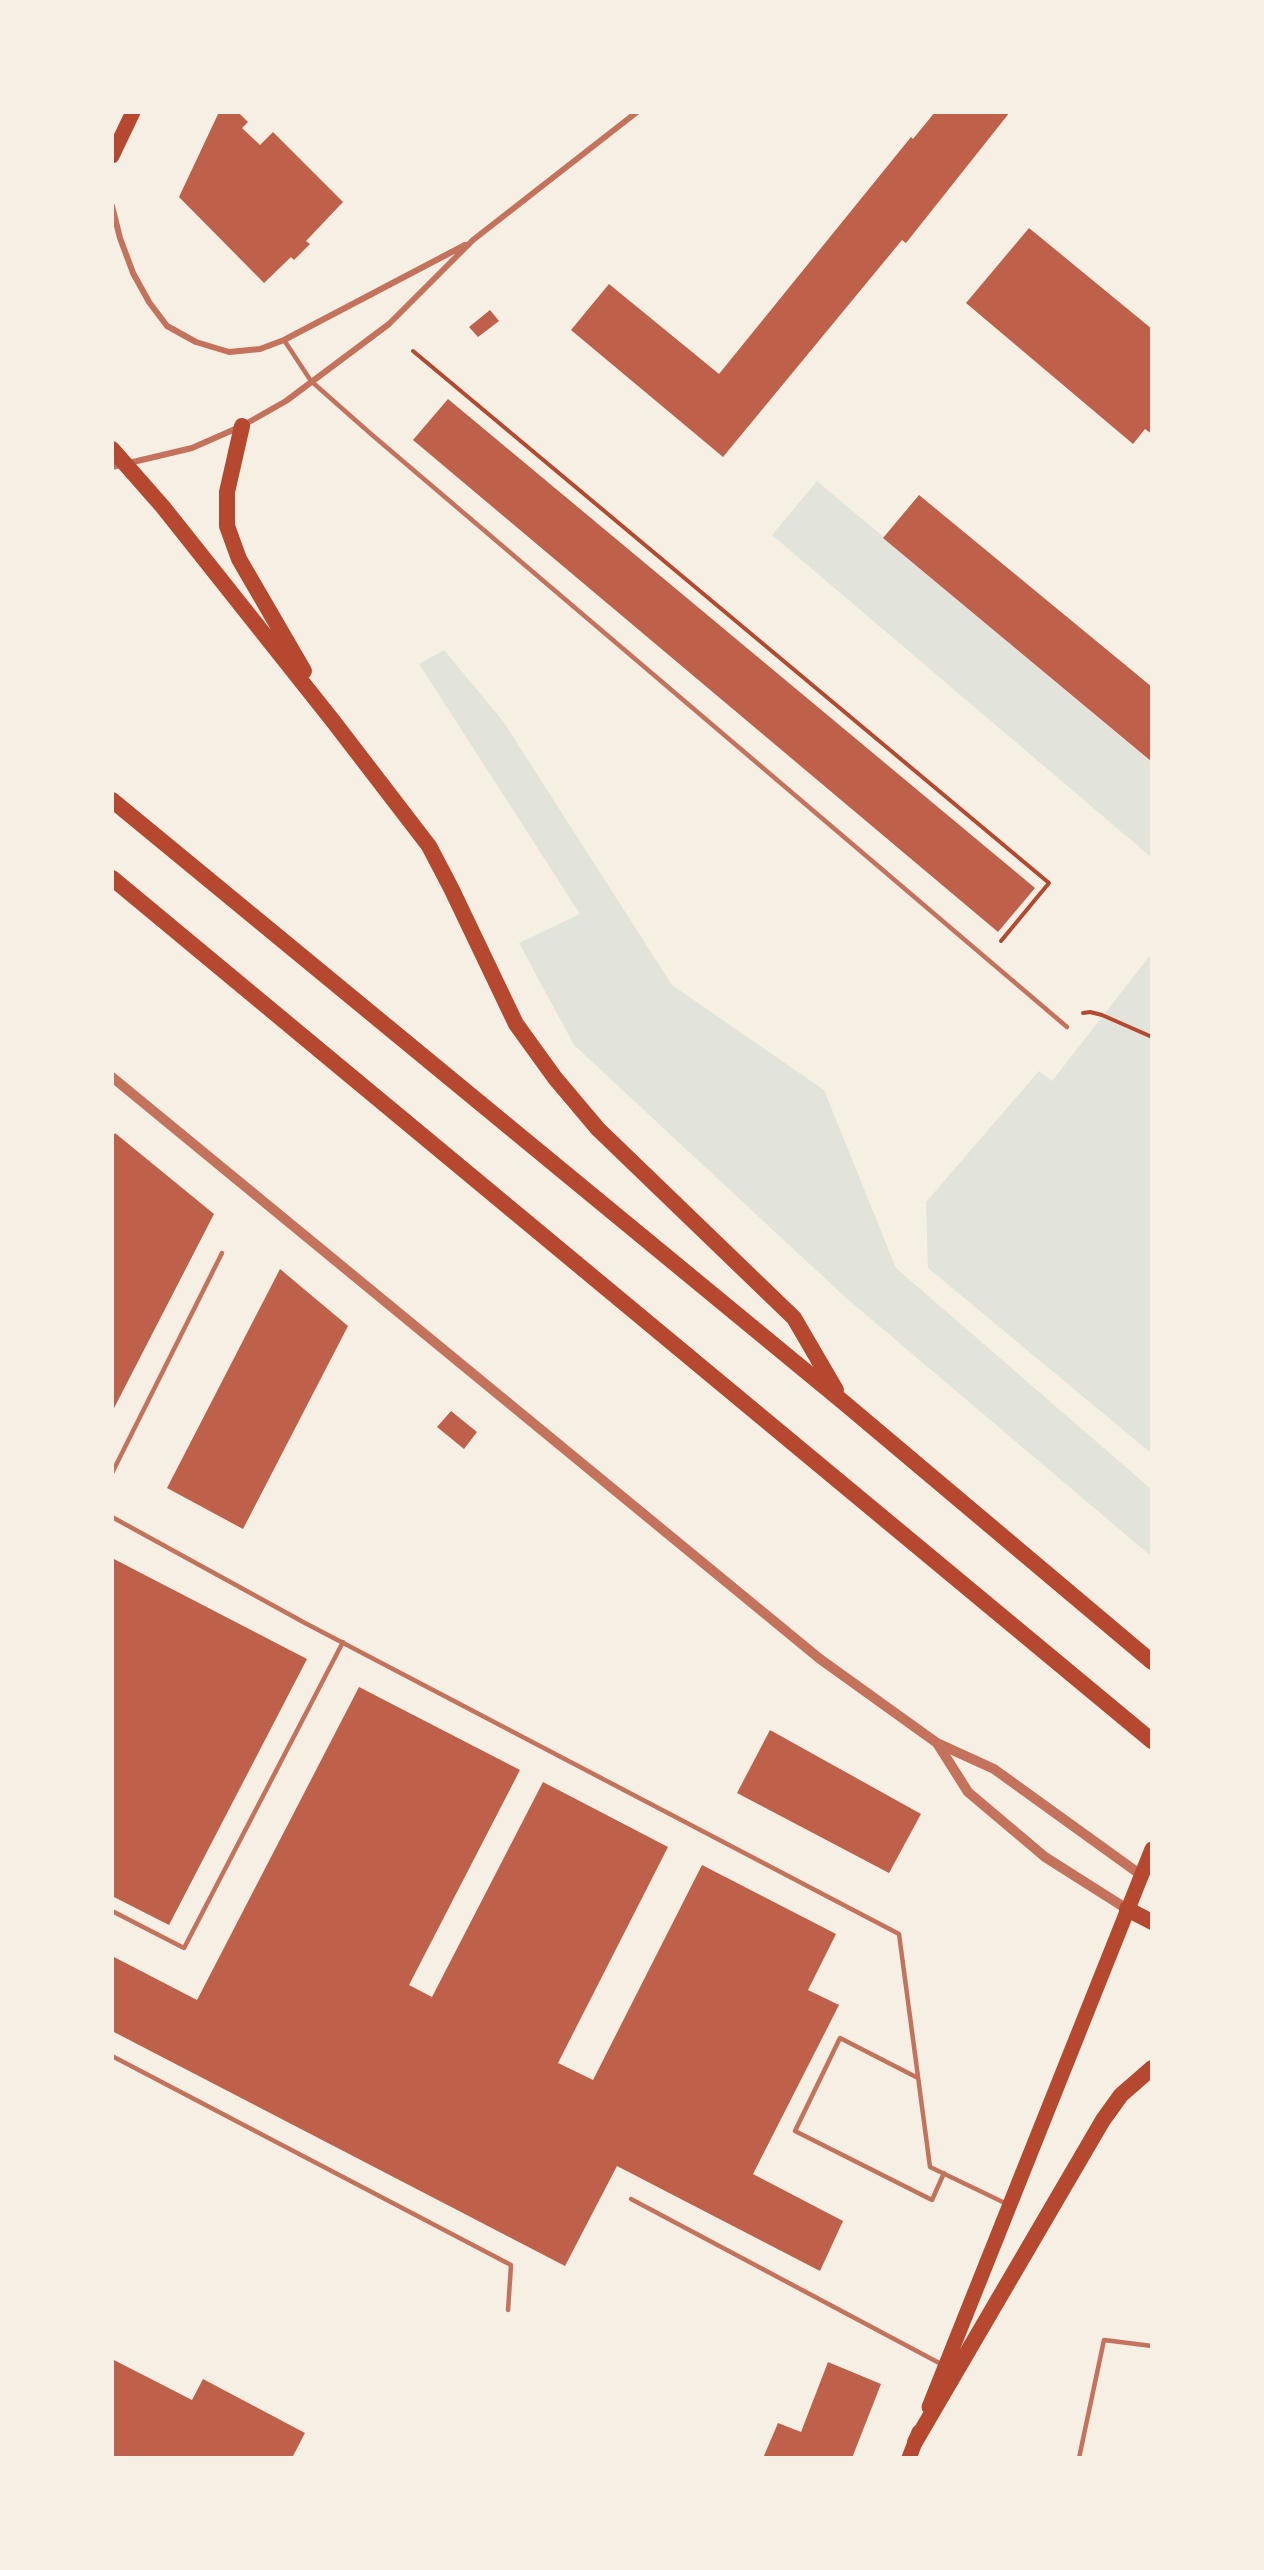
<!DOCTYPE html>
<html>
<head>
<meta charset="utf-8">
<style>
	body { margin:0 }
	#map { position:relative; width:1264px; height:2570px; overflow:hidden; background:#f6efe4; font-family:"Fira Sans",sans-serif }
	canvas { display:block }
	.frame { position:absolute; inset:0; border:114px solid #f6efe4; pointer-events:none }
</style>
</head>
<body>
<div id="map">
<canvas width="1264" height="2570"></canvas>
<div class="frame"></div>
</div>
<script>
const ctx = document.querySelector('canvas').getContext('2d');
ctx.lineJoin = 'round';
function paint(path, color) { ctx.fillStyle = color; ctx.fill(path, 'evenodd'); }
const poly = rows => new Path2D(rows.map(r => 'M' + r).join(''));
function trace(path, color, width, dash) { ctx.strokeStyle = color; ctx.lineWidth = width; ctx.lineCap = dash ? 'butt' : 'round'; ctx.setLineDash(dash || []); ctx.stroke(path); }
const green = poly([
	[817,481,1151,762,1151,857,772,535],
	[444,650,503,721,672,985,824,1090,896,1268,1151,1489,1151,1556,845,1297,574,1045,519,943,580,914,419,664],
	[1151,954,1151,1453,928,1268,926,1202,1039,1071,1052,1081]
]);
const building = poly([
	[219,112,238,112,248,122,242,128,260,145,273,132,343,202,306,241,310,244,294,260,291,257,264,283,179,197],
	[935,112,1010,112,906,243,902,240,723,457,571,330,609,284,719,374,911,137,913,139],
	[1029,228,1152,329,1152,434,1145,429,1133,444,966,303],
	[490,310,499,321,478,337,469,327],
	[448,399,1035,888,998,932,413,440],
	[919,495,1152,687,1152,762,883,538],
	[115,1133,214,1214,112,1412,112,1138],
	[280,1269,348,1326,243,1529,167,1488],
	[451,1411,477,1432,464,1449,437,1427],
	[112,1558,307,1659,169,1925,112,1896],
	[359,1687,520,1770,409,1985,432,1997,543,1782,668,1847,558,2063,593,2080,702,1865,836,1934,808,1990,839,2005,753,2174,843,2221,820,2271,617,2166,565,2266,112,2031,112,1956,197,2000],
	[770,1730,921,1814,889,1873,737,1793],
	[112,2359,192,2400,203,2379,305,2433,292,2458,112,2458],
	[828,2362,881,2384,852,2458,763,2458,778,2423,801,2432]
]);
const path = poly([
	[413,351,1049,883,1001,941],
	[1083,1013,1090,1012,1102,1015,1152,1037]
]);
const service = poly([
	[284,340,311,381,371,434,1067,1027],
	[112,1473,222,1253],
	[112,1517,305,1623,899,1934,930,2167,1007,2204],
	[112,1911,184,1948,343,1642],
	[112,2056,511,2265,508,2310],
	[918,2078,840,2038,795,2131,932,2200,944,2173],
	[631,2199,943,2365],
	[1079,2458,1104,2340,1152,2346]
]);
const minor = poly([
	[112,206,120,238,133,273,149,302,167,326,196,342,229,352,260,349,284,340,465,245],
	[112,467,192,448,242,426,286,401,389,324,473,240,637,112]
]);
const tertiary = poly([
	[112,1077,820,1659,937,1743,994,1769,1141,1875],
	[937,1743,968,1792,1045,1857,1127,1909]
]);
const primary = poly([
	[112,156,133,112],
	[929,2407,1152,1849],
	[909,2458,919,2432]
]);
const trunk = poly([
	[242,426,227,492,227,526,239,559,304,671],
	[112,449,163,507,333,721,429,846,451,888,516,1024,555,1078,598,1129,794,1318,836,1390],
	[112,800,842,1401,1152,1662],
	[112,878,1152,1741],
	[1127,1909,1152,1922],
	[915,2442,1103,2120,1121,2095,1152,2068]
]);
paint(green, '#e2e4dc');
paint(building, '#bf614a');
trace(path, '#b5482f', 4);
trace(service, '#c5725c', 4.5);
trace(minor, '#c5725c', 6);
trace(tertiary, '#c5725c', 10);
trace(primary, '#b5482f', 15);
trace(trunk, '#b5482f', 16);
</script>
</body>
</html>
